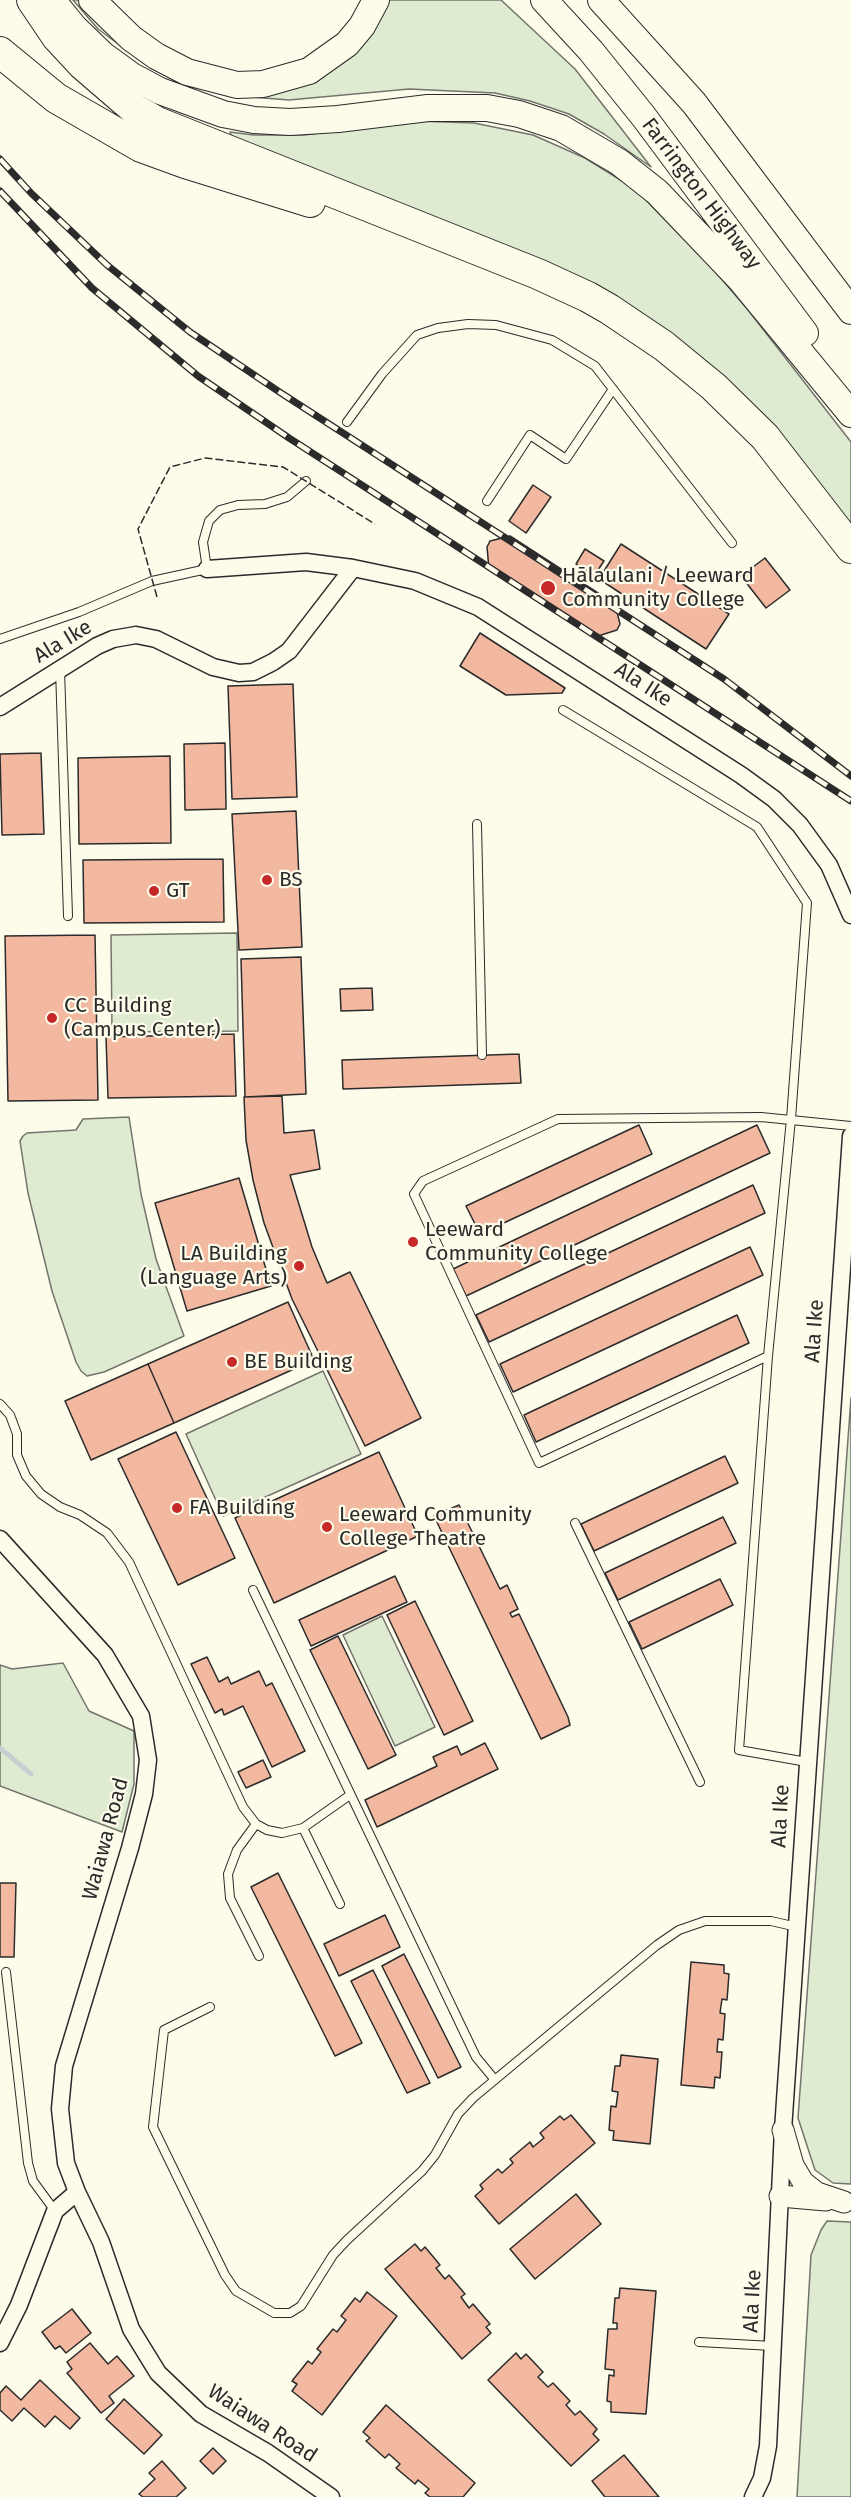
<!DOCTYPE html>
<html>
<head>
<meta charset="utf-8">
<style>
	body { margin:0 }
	canvas { display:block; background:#fdfbea }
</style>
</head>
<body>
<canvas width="851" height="2497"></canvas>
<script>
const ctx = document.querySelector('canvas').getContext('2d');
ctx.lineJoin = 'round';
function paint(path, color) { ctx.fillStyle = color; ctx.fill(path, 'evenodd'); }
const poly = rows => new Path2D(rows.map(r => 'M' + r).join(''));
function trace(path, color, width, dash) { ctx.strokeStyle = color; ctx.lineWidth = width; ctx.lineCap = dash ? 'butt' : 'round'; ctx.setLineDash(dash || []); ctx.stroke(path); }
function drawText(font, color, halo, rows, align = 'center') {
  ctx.font = font + ' "Fira Sans",sans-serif'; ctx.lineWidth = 4.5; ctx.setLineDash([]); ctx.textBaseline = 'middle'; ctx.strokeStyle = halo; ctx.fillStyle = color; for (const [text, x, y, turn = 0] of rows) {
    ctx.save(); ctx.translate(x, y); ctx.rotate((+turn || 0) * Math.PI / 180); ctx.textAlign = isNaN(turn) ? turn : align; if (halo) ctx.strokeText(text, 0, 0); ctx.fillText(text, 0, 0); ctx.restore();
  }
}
const green = poly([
	[73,0,80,0,108,31,270,90,383,0,501,0,575,69,651,167,604,134,569,114,530,101,495,93,409,89,289,100,226,95,141,61,98,29,73,0],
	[415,121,474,123,533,135,585,158,635,189,713,269,748,310,851,442,851,531,674,343,233,142,230,132,254,135,304,135,415,121],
	[237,933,238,1031,112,1032,111,935,237,933],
	[129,1117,141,1194,156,1259,184,1336,104,1372,87,1376,81,1371,76,1362,52,1291,28,1193,20,1141,23,1136,27,1133,76,1130,83,1119,129,1117],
	[323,1371,361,1454,223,1516,186,1434,323,1371],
	[851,1398,851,2184,833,2183,815,2170,798,2118,851,1398],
	[382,1616,435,1727,395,1746,343,1635,382,1616],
	[63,1663,89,1711,134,1731,134,1784,122,1832,0,1786,0,1665,12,1669,63,1663],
	[827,2221,851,2222,851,2497,797,2497,811,2255,821,2230,827,2221]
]);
const stream = poly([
	[0,1748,31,1774]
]);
const building = poly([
	[533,485,551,497,526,533,509,521,533,485],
	[510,536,615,604,620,624,617,630,595,637,489,569,487,547,490,541,510,536],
	[621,544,729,614,706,649,599,579,621,544],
	[585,549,604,561,594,576,576,564,585,549],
	[765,558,790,590,766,608,741,576,765,558],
	[480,633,565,688,562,693,506,695,460,666,480,633],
	[293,684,297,797,232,799,228,686,293,684],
	[225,743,226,809,185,810,184,744,225,743],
	[41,753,44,834,2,835,0,754,41,753],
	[170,756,171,843,79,844,78,758,170,756],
	[296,811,302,947,239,950,232,814,296,811],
	[223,859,224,922,84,923,83,860,223,859],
	[95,935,98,1100,8,1101,5,936,95,935],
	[301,957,306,1094,245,1097,241,959,301,957],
	[372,988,373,1010,341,1011,340,989,372,988],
	[234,1034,236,1096,108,1098,106,1037,234,1034],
	[519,1054,521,1083,343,1089,342,1060,519,1054],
	[282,1096,284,1133,314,1130,320,1169,290,1175,312,1247,327,1283,350,1272,421,1418,365,1446,292,1299,264,1223,253,1180,246,1140,244,1097,282,1096],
	[639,1125,652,1154,480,1234,466,1206,639,1125],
	[757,1125,770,1153,466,1296,453,1269,757,1125],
	[239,1178,271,1286,187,1311,155,1203,239,1178],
	[753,1185,765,1213,489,1342,476,1315,753,1185],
	[750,1247,763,1275,513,1392,500,1364,750,1247],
	[288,1302,314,1360,174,1423,148,1364,288,1302],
	[737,1315,749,1343,536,1442,524,1415,737,1315],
	[148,1364,174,1423,91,1460,65,1401,148,1364],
	[176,1432,235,1558,178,1585,118,1459,176,1432],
	[379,1452,418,1536,274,1603,235,1518,379,1452],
	[725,1456,738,1483,594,1551,581,1524,725,1456],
	[459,1505,500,1589,507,1585,518,1609,510,1613,512,1617,519,1614,568,1717,570,1725,541,1739,434,1516,459,1505],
	[723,1517,736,1543,618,1600,605,1573,723,1517],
	[395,1576,407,1602,311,1646,299,1620,395,1576],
	[720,1579,733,1605,642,1649,629,1622,720,1579],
	[415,1601,473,1721,444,1735,387,1615,415,1601],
	[338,1636,396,1755,368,1769,310,1650,338,1636],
	[207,1657,219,1682,228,1677,231,1684,259,1671,266,1686,272,1683,305,1751,272,1767,243,1706,224,1715,222,1709,215,1713,191,1664,207,1657],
	[485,1743,498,1769,377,1827,365,1800,437,1766,433,1757,457,1746,461,1755,485,1743],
	[263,1760,271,1777,246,1788,238,1772,263,1760],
	[278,1873,362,2043,335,2056,251,1887,278,1873],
	[0,1883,16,1883,14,1957,0,1957,0,1883],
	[385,1915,400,1947,339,1976,324,1944,385,1915],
	[404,1954,461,2067,438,2078,382,1966,404,1954],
	[691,1962,724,1965,724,1973,729,1974,727,2000,722,1999,720,2013,725,2014,723,2040,718,2039,717,2052,722,2052,720,2078,715,2077,714,2088,681,2085,691,1962],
	[373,1970,430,2083,407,2093,351,1981,373,1970],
	[621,2055,658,2059,650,2144,613,2140,614,2131,609,2130,611,2106,616,2107,618,2092,612,2091,615,2066,620,2066,621,2055],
	[571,2115,595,2143,499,2224,475,2196,483,2189,480,2185,498,2169,502,2173,513,2163,510,2159,530,2142,533,2147,544,2138,540,2133,560,2116,564,2120,571,2115],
	[576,2194,601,2224,535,2279,510,2249,576,2194],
	[415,2244,421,2251,425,2247,440,2265,436,2268,445,2279,449,2275,465,2294,461,2297,469,2308,473,2304,490,2324,486,2327,491,2333,462,2359,385,2269,415,2244],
	[620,2288,656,2291,646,2414,611,2412,611,2402,607,2401,609,2375,614,2376,614,2370,605,2369,608,2329,617,2329,617,2323,613,2323,615,2298,619,2298,620,2288],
	[367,2292,397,2316,322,2415,292,2391,297,2384,292,2381,308,2361,312,2364,321,2352,317,2349,333,2329,337,2332,346,2320,341,2316,355,2298,360,2302,367,2292],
	[72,2309,91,2333,66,2353,60,2346,55,2349,42,2332,72,2309],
	[90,2343,108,2364,117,2356,134,2376,109,2396,114,2403,101,2413,67,2373,72,2369,67,2362,90,2343],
	[516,2353,521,2359,526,2354,543,2372,538,2377,548,2387,553,2383,570,2401,566,2405,575,2415,580,2411,597,2429,593,2434,599,2440,571,2466,488,2380,516,2353],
	[40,2380,80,2418,70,2429,55,2416,45,2427,24,2408,12,2421,0,2410,0,2393,6,2386,21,2400,40,2380],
	[124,2399,162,2435,144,2454,106,2419,124,2399],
	[386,2405,475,2483,463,2497,430,2497,425,2493,429,2489,418,2480,415,2484,396,2468,400,2464,389,2454,385,2458,366,2441,370,2438,363,2432,386,2405],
	[213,2448,226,2461,213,2474,200,2461,213,2448],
	[624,2455,659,2497,605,2497,592,2481,624,2455],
	[162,2461,186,2488,176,2497,143,2497,139,2494,155,2479,149,2473,162,2461]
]);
const service = poly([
	[347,422,382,374,417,335,438,328,468,324,496,325,552,340,595,366,732,543],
	[487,501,530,435,566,459,613,389],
	[0,639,79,612,152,581,207,569,203,542,209,521,220,510,238,505,265,504,287,497,306,481],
	[60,669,68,916],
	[563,710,757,827,807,903,791,1119,768,1356,739,1750,807,1762],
	[477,824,482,1055],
	[768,1356,539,1463,414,1194,423,1181,558,1119,761,1117,851,1126],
	[0,1404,10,1415,17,1434,17,1455,26,1476,41,1494,60,1507,80,1515,107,1533,129,1562,243,1807,256,1824,267,1830,282,1833,303,1828,350,1795],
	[575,1523,700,1782],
	[253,1590,464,2032,476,2057,495,2080],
	[256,1824,237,1850,228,1874,230,1898,259,1956],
	[303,1828,340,1904],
	[6,1972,28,2163,33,2181,55,2211],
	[210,2007,164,2030,153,2127,225,2275,236,2291,274,2313,290,2313,301,2306,333,2255,347,2240,422,2171,435,2155,458,2114,473,2098,657,1945,679,1930,705,1921,771,1921,797,1927],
	[699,2342,773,2346]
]);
const minor = poly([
	[207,569,306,562,353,568,415,581,478,607,741,775,774,799,800,825,829,865,851,915],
	[0,707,97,646,113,639,136,635,156,639,213,667,239,673,253,672,273,662,289,651,353,568],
	[0,1539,105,1655,141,1716,148,1760,144,1794,130,1848,64,2066,60,2109,66,2163,77,2192,101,2242,131,2329,158,2373,201,2414,268,2453,331,2497],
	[0,2343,19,2305,55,2211,77,2192],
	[753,2497,762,2478,768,2446,783,2130,851,1136]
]);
const tertiary = poly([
	[783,2130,793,2165,803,2182,817,2193,844,2202],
	[780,2196,826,2200]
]);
const primary = poly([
	[52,0,74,27,103,55,132,76,160,91,223,114,254,120,290,122,338,119,428,108,487,108,519,114,561,128,619,162,657,192,740,279,851,414],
	[92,0,131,38,156,56,187,72,237,85,263,84,309,71,347,44,362,26,376,0],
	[544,0,591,51,644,117,805,333],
	[601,0,694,103,851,311]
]);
const motorway = poly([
	[32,0,57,37,83,65,133,108,157,122,538,274,588,297,609,309,664,346,714,387,765,437,851,548],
	[0,52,56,98,141,147,185,163,310,202]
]);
const rail = poly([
	[0,159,31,193,107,265,190,332,281,393,724,679,851,776],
	[0,191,92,288,198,376,289,438,851,801]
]);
const fence = poly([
	[157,597,138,529,170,467,205,458,283,467,375,524]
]);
const markers = [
	[548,588,8,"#c62828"],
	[267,880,6,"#c62828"],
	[154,891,6,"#c62828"],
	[52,1018,6,"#c62828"],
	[413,1242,6,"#c62828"],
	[299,1266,6,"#c62828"],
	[232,1362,6,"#c62828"],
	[177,1508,6,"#c62828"],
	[327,1527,6,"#c62828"]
];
const streetNames = [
	["Farrington Highway",701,194,53],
	["Ala Ike",63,642,-31],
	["Ala Ike",643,685,33],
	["Ala Ike",815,1331,-86],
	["Ala Ike",781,1816,-87],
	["Waiawa Road",106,1839,-75],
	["Ala Ike",753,2301,-87],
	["Waiawa Road",262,2424,33]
];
const poiNames = [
	["Hālaulani / Leeward",562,576],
	["Community College",562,600],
	["BS",279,880],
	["GT",166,891],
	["CC Building",64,1006],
	["(Campus Center)",64,1030],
	["Leeward",425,1230],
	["Community College",425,1254],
	["LA Building",287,1254,"right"],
	["(Language Arts)",287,1278,"right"],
	["BE Building",244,1362],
	["FA Building",189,1508],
	["Leeward Community",339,1515],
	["College Theatre",339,1539]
];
paint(green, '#deebd1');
trace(green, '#74746e', 1.5);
trace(stream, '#c7d0d0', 5);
paint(building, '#f2b8a0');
trace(building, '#2b2b2b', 1.5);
trace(service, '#2b2b2b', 10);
trace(minor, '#2b2b2b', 19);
trace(tertiary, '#2b2b2b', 23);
trace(primary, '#2b2b2b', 28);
trace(motorway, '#2b2b2b', 32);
trace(service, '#fdfbea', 8);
trace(minor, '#fdfbea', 16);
trace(tertiary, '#fdfbea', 21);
trace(primary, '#fdfbea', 26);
trace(motorway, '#fdfbea', 30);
trace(rail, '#2b2b2b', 7);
trace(rail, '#fdfbea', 4.5, [14]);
trace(fence, '#2b2b2b', 1.5, [8, 3]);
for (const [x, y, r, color] of markers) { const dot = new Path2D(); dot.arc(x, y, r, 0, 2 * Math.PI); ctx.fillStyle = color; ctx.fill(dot); trace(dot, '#fdfbea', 2); }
drawText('21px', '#2b2b2b', '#fdfbea', streetNames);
drawText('21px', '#2b2b2b', '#fdfbea', poiNames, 'left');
</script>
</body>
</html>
